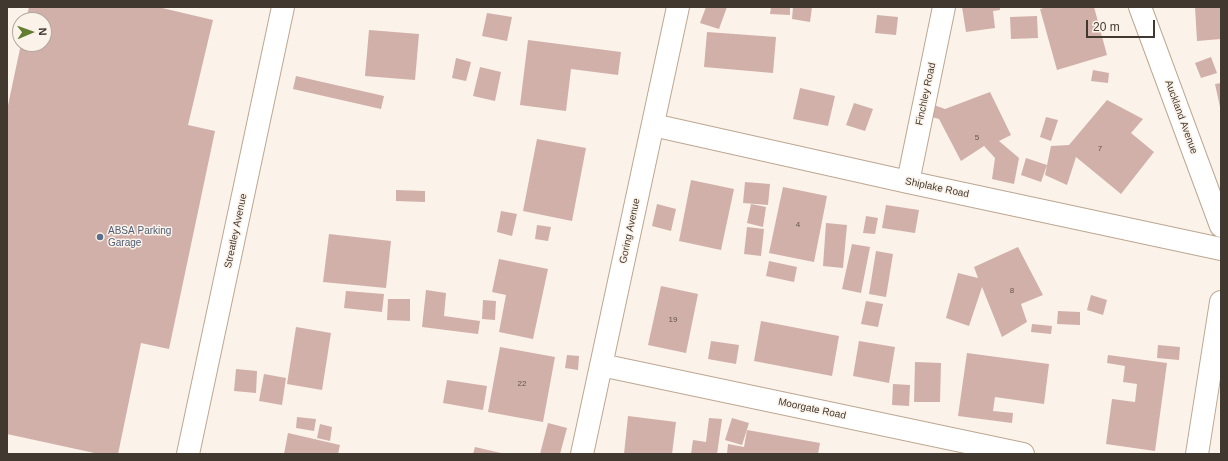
<!DOCTYPE html>
<html>
<head>
<meta charset="utf-8">
<style>
	body { margin:0 }
	#map { position:relative; width:1228px; height:461px; overflow:hidden; background:#fbf2e9; font-family:Helvetica,sans-serif }
	canvas { display:block }
	.frame { position:absolute; inset:0; border:8px solid #41382f; pointer-events:none }
	.north { position:absolute; left:12px; top:12px; width:40px; height:40px; box-sizing:border-box; background:#fbf2e9; border:1px solid #b1a89f; border-radius:50%; rotate:88deg; font-size:11px; font-weight:700; line-height:16px; text-align:center; color:#41382f }
	.north::after { content:''; display:block; margin:auto; width:14px; height:18px; background:#627e32; clip-path:polygon(50% 0,100% 100%,50% 72%,0 100%) }
	.scale { position:absolute; left:1086px; top:20px; width:69px; height:18px; box-sizing:border-box; border:2px solid #41382f; border-top:0; padding-left:5px; font-size:12px; line-height:14px; white-space:nowrap; color:#41382f; -webkit-text-stroke:3px #fbf2e9; paint-order:stroke }
</style>
</head>
<body>
<div id="map">
<canvas width="1228" height="461"></canvas>
<div class="frame"></div>
<div class="north">N</div>
<div class="scale">20 m</div>
</div>
<script>
const ctx = document.querySelector('canvas').getContext('2d');
ctx.lineJoin = 'round';
function paint(path, color) { ctx.fillStyle = color; ctx.fill(path, 'evenodd'); }
const poly = rows => new Path2D(rows.map(r => 'M' + r).join(''));
function trace(path, color, width, dash) { ctx.strokeStyle = color; ctx.lineWidth = width; ctx.lineCap = dash ? 'butt' : 'round'; ctx.setLineDash(dash || []); ctx.stroke(path); }
function drawText(font, color, halo, rows, align = 'center') {
  ctx.font = font + ' Helvetica,sans-serif'; ctx.lineWidth = 3; ctx.setLineDash([]); ctx.textBaseline = 'middle'; ctx.strokeStyle = halo; ctx.fillStyle = color; for (const [text, x, y, turn = 0] of rows) {
    ctx.save(); ctx.translate(x, y); ctx.rotate((+turn || 0) * Math.PI / 180); ctx.textAlign = isNaN(turn) ? turn : align; if (halo) ctx.strokeText(text, 0, 0); ctx.fillText(text, 0, 0); ctx.restore();
  }
}
const building = poly([
	[29,7,158,7,213,20,188,125,215,131,169,349,141,343,118,454,99,454,7,434,7,110,21,44,44,44,44,20,26,20],
	[706,7,727,7,719,29,700,23],
	[771,7,790,7,790,15,770,14],
	[793,7,812,7,810,22,792,19],
	[962,7,1000,7,1000,10,993,11,995,28,966,32],
	[1047,7,1094,7,1107,55,1057,70,1040,9],
	[1195,7,1221,7,1221,39,1197,41],
	[487,13,512,17,507,41,482,36],
	[877,15,898,17,896,35,875,33],
	[1037,16,1038,38,1011,39,1010,17],
	[369,30,419,34,415,80,365,76],
	[707,32,776,37,773,73,704,67],
	[528,40,621,52,618,75,571,69,566,111,520,105],
	[1211,57,1217,73,1201,78,1195,63],
	[456,58,471,62,466,81,452,78],
	[480,67,501,72,495,101,473,96],
	[1093,70,1109,73,1108,83,1091,81],
	[296,76,384,96,381,109,293,89],
	[1221,83,1221,107,1220,107,1215,84],
	[800,88,835,96,828,126,793,119],
	[990,92,1011,135,999,141,1019,158,1014,184,992,179,995,158,984,146,961,161,939,119,932,117,934,105,945,109],
	[1107,100,1143,119,1131,133,1154,152,1121,194,1076,157,1067,185,1045,175,1051,146,1069,145],
	[854,103,873,109,865,131,846,125],
	[1046,117,1058,120,1051,141,1040,137],
	[537,139,586,148,572,221,523,211],
	[1026,158,1047,165,1041,182,1021,175],
	[691,180,734,189,721,250,679,241],
	[745,182,770,184,768,205,743,203],
	[783,187,827,196,814,262,769,253],
	[396,190,425,191,425,202,396,201],
	[657,204,676,209,671,231,652,226],
	[751,204,766,207,763,227,747,223],
	[886,205,919,210,915,233,882,228],
	[501,211,517,214,512,236,497,232],
	[866,216,878,218,875,234,863,233],
	[826,223,847,225,843,268,823,266],
	[537,225,551,227,548,241,535,239],
	[747,227,764,229,761,256,744,254],
	[329,234,391,241,386,288,323,282],
	[852,244,870,247,861,293,842,289],
	[1018,247,1043,295,1021,304,1027,322,1002,337,982,287,969,326,946,318,958,273,978,278,974,267],
	[876,251,893,254,886,297,869,294],
	[499,259,548,269,533,339,499,332,506,295,492,292],
	[769,261,797,267,794,282,766,276],
	[661,286,698,294,686,353,648,345],
	[426,290,446,293,444,316,480,321,478,334,422,327],
	[346,291,384,294,382,312,344,308],
	[1091,295,1107,300,1103,315,1087,310],
	[388,299,410,299,410,321,387,320],
	[483,300,496,301,495,320,482,319],
	[866,301,883,304,878,327,861,324],
	[1058,311,1080,312,1080,325,1057,324],
	[761,321,839,336,832,376,754,361],
	[1032,324,1052,326,1051,334,1031,332],
	[296,327,331,333,322,390,287,384],
	[711,341,739,345,736,364,708,359],
	[859,341,895,347,889,383,853,376],
	[1158,345,1180,347,1179,360,1157,358],
	[500,347,555,357,543,422,488,412],
	[967,353,1049,364,1044,404,995,397,993,411,1013,413,1012,423,958,416],
	[567,355,579,356,578,370,565,368],
	[1108,355,1167,363,1155,451,1106,444,1112,399,1135,402,1137,384,1123,382,1125,366,1107,363],
	[915,362,941,363,940,402,914,402],
	[236,369,257,371,256,393,234,391],
	[264,374,286,378,282,405,259,401],
	[447,380,487,386,483,410,443,403],
	[893,384,910,385,909,406,892,405],
	[628,416,676,422,672,454,624,454],
	[297,417,316,419,314,431,296,428],
	[709,418,722,419,717,454,691,454,693,440,706,442],
	[732,418,749,423,742,445,725,440],
	[548,423,567,428,560,454,540,454],
	[320,424,332,427,330,441,317,438],
	[747,430,820,443,818,454,727,454,728,444,744,447],
	[288,433,340,445,338,454,284,454],
	[475,447,501,453,501,454,473,454]
]);
const street = poly([
	[1140,7,1221,226],
	[653,125,908,182,1221,249],
	[908,182,944,7],
	[601,365,1023,454],
	[188,454,283,7],
	[582,454,678,7],
	[1197,454,1221,302]
]);
const markers = [
	[100,237,4,"#5c6f8a"]
];
const numberNames = [
	["5",977,138],
	["7",1100,149],
	["4",798,225],
	["8",1012,291],
	["19",673,320],
	["22",522,384]
];
const streetNames = [
	["Finchley Road",926,94,-78],
	["Auckland Avenue",1181,117,70],
	["Shiplake Road",937,188,12],
	["Streatley Avenue",236,231,-78],
	["Goring Avenue",630,231,-78],
	["Moorgate Road",812,409,12]
];
const serviceNames = [
	["ABSA Parking",108,231],
	["Garage",108,243]
];
paint(building, '#d1b0aa');
trace(street, '#bda791', 24);
trace(street, '#fff', 22);
for (const [x, y, r, color] of markers) { const dot = new Path2D(); dot.arc(x, y, r, 0, 2 * Math.PI); ctx.fillStyle = color; ctx.fill(dot); trace(dot, '#fbf2e9', 1.5); }
drawText('8px', '#65564e', null, numberNames);
drawText('10px', '#41382f', '#fbf2e9', streetNames);
drawText('10px', '#4e5e75', '#fbf2e9', serviceNames, 'left');
</script>
</body>
</html>
